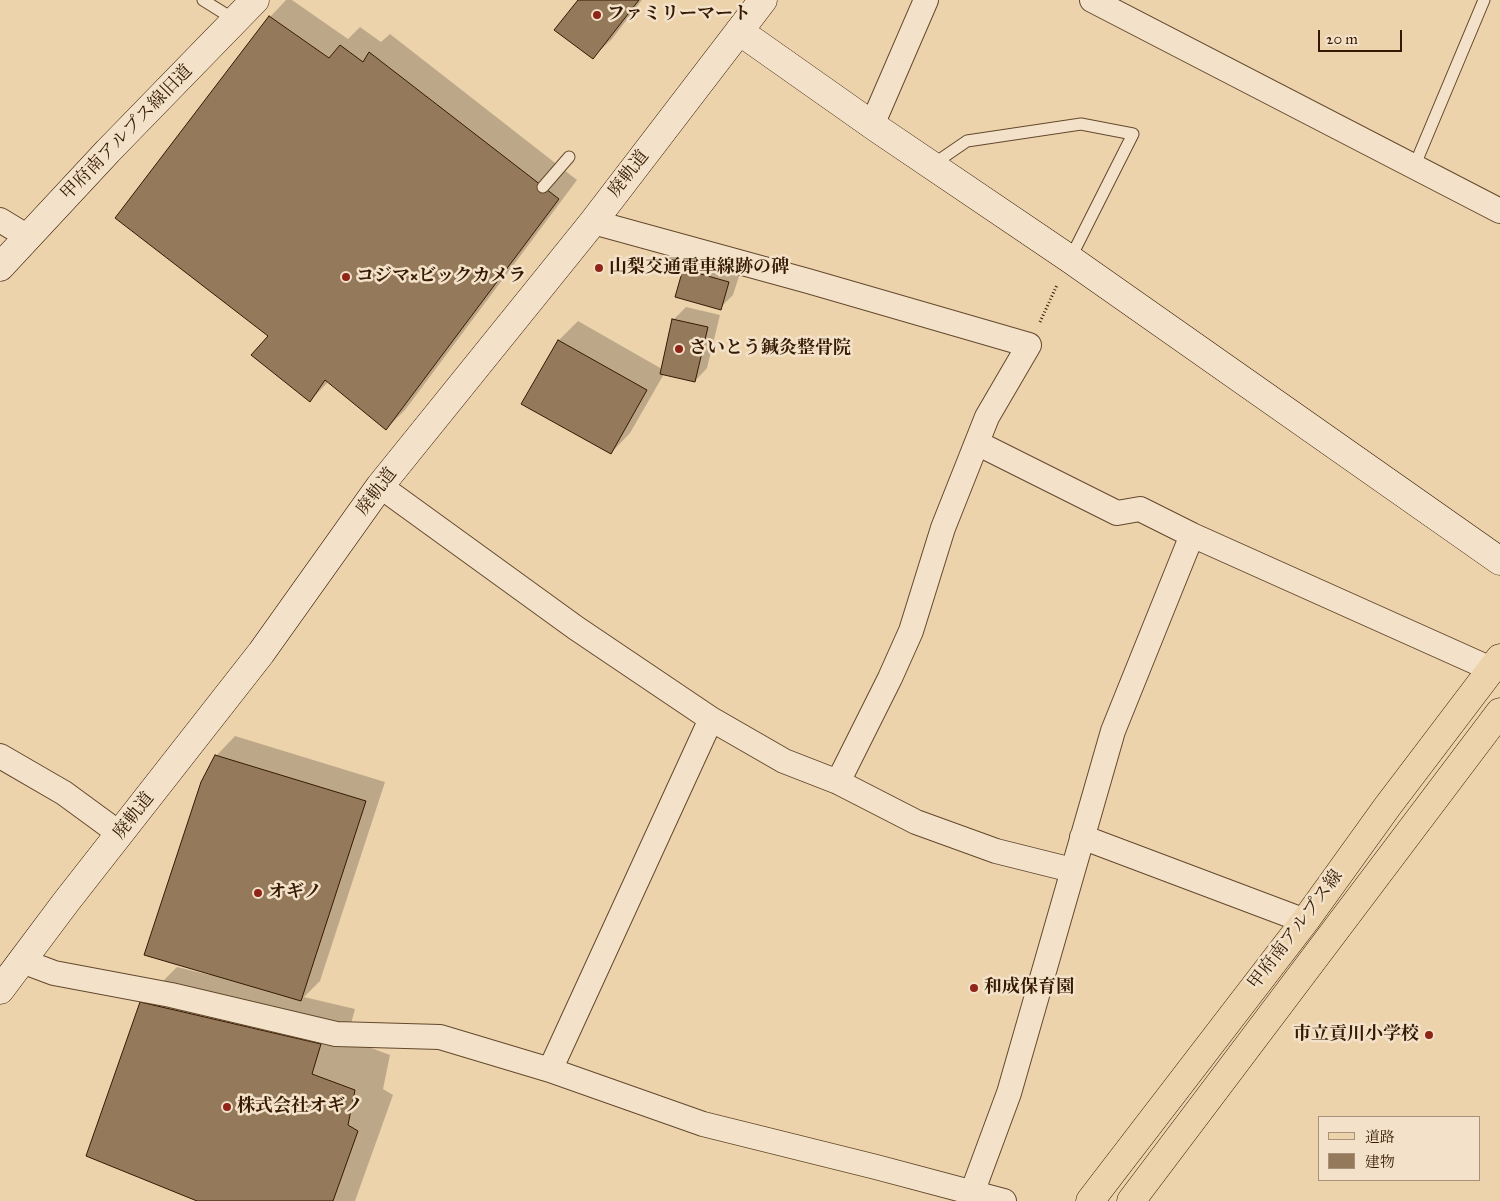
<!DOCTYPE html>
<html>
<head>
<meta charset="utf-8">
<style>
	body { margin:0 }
	#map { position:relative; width:1500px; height:1201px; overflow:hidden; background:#ecd3ac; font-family:"IM FELL Great Primer","Noto Serif JP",serif }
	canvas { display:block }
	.legend { position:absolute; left:1318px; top:1116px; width:162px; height:65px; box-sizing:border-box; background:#f3e2c9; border:1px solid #a79279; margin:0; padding:6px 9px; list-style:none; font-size:15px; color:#351902 }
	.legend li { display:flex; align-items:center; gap:10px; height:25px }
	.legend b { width:25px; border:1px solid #a79279 }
	.scale { position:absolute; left:1318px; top:30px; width:84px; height:22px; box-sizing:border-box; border:2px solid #351902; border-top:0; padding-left:6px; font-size:15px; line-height:18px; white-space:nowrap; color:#351902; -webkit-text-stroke:4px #f3e2c9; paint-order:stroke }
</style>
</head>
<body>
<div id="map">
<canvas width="1500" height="1201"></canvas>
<ul class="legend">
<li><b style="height:6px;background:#ecd3ac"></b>道路</li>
<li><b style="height:14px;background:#947a5a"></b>建物</li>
</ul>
<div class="scale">20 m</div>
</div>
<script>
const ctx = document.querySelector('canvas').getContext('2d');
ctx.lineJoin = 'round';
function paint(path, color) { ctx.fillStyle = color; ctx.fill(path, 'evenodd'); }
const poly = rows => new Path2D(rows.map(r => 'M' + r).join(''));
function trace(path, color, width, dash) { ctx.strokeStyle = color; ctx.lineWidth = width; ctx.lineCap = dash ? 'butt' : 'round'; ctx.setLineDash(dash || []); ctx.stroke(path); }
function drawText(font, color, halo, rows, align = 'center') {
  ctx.font = font + ' "IM FELL Great Primer","Noto Serif JP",serif'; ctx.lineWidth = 5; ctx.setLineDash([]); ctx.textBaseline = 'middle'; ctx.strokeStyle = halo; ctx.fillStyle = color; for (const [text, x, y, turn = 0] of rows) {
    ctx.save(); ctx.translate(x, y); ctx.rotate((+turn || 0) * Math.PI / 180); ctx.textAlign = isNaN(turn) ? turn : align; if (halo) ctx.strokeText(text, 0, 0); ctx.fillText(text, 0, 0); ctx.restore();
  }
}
const shadow = poly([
	[286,0,292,0,348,39,360,27,381,42,390,34,577,180,405,410,386,429,328,382,310,401,270,336,270,17],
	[579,0,642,0,612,39,592,58],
	[697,257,741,270,733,295,720,308,684,269],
	[686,307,720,315,707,368,695,381,664,374,630,433,611,453,559,340,578,321,662,369,673,320],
	[235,736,385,782,320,981,304,997,355,1009,347,1039,390,1055,383,1089,393,1095,355,1201,200,1201,141,1003,177,967,210,975,216,756]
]);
const building = poly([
	[578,0,639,0,593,59,554,30,578,0],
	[269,16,329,58,340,45,363,62,369,52,559,199,386,430,325,380,310,402,251,355,268,336,115,218,269,16],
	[683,269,729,282,721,310,675,297,683,269],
	[672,319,708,327,695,382,660,374,672,319],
	[558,340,647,390,611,454,521,404,558,340],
	[215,755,366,801,301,1001,144,955,201,782,215,755],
	[140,1002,321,1044,312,1074,355,1090,348,1125,358,1131,333,1201,197,1201,86,1156,140,1002]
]);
const path = poly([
	[1040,322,1057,285]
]);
const lane = poly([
	[203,0,235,20],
	[932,165,967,141,1081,124,1133,134,1070,259],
	[1414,167,1484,0],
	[543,187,569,157]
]);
const street = poly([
	[1092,0,1500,211],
	[872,125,926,0],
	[0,220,28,237],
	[593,222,808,281,1029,345,987,417,943,528,911,631,890,678,838,782],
	[977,443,1117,513,1140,509,1192,535,1491,669],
	[380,486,576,628,711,719,784,761,838,782,916,822,996,851,1072,870],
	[0,756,64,793,120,834],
	[1082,837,1305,921],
	[22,961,54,973,171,995,336,1034,440,1037,550,1070,703,1124,876,1167,1004,1201],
	[550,1070,711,719],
	[969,1201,1009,1093,1113,731,1192,535]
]);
const secondary = poly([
	[739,31,878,129,1070,259,1500,561],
	[0,267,108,151,255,0],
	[0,990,66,902,261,653,380,486,593,222,763,0]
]);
const primary = poly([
	[1090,1201,1305,921,1387,807,1500,658],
	[1131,1201,1500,712]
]);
const markers = [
	[597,15,5,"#8f2418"],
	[599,268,5,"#8f2418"],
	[346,277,5,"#8f2418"],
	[679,349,5,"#8f2418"],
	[258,893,5,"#8f2418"],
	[974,988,5,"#8f2418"],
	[1429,1035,5,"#8f2418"],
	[227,1107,5,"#8f2418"]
];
const poiNames = [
	["ファミリーマート",607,15],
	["山梨交通電車線跡の碑",609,268],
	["コジマ×ビックカメラ",356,277],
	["さいとう鍼灸整骨院",689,349],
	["オギノ",268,893],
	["和成保育園",984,988],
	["市立貢川小学校",1419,1035,"right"],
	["株式会社オギノ",237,1107]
];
const streetNames = [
	["甲府南アルプス線旧道",127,133,-46],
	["廃軌道",629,174,-52],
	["廃軌道",377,492,-53],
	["廃軌道",134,816,-52],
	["甲府南アルプス線",1296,930,-53]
];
paint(shadow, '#0003');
paint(building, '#947a5a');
trace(building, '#351902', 1);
trace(lane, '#63482c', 13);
trace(street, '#63482c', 26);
trace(secondary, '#351902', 29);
trace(primary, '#351902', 29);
trace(path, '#351902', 3, [1, 2.5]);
trace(lane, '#f3e2c9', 11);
trace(street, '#f3e2c9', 24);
trace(secondary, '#f3e2c9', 28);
trace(primary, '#ecd3ac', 28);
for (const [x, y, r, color] of markers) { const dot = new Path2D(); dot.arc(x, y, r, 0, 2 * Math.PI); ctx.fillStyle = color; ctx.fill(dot); trace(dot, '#f3e2c9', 2); }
drawText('bold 18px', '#351902', '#f3e2c9', poiNames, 'left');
drawText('18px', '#351902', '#f3e2c9', streetNames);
</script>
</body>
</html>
